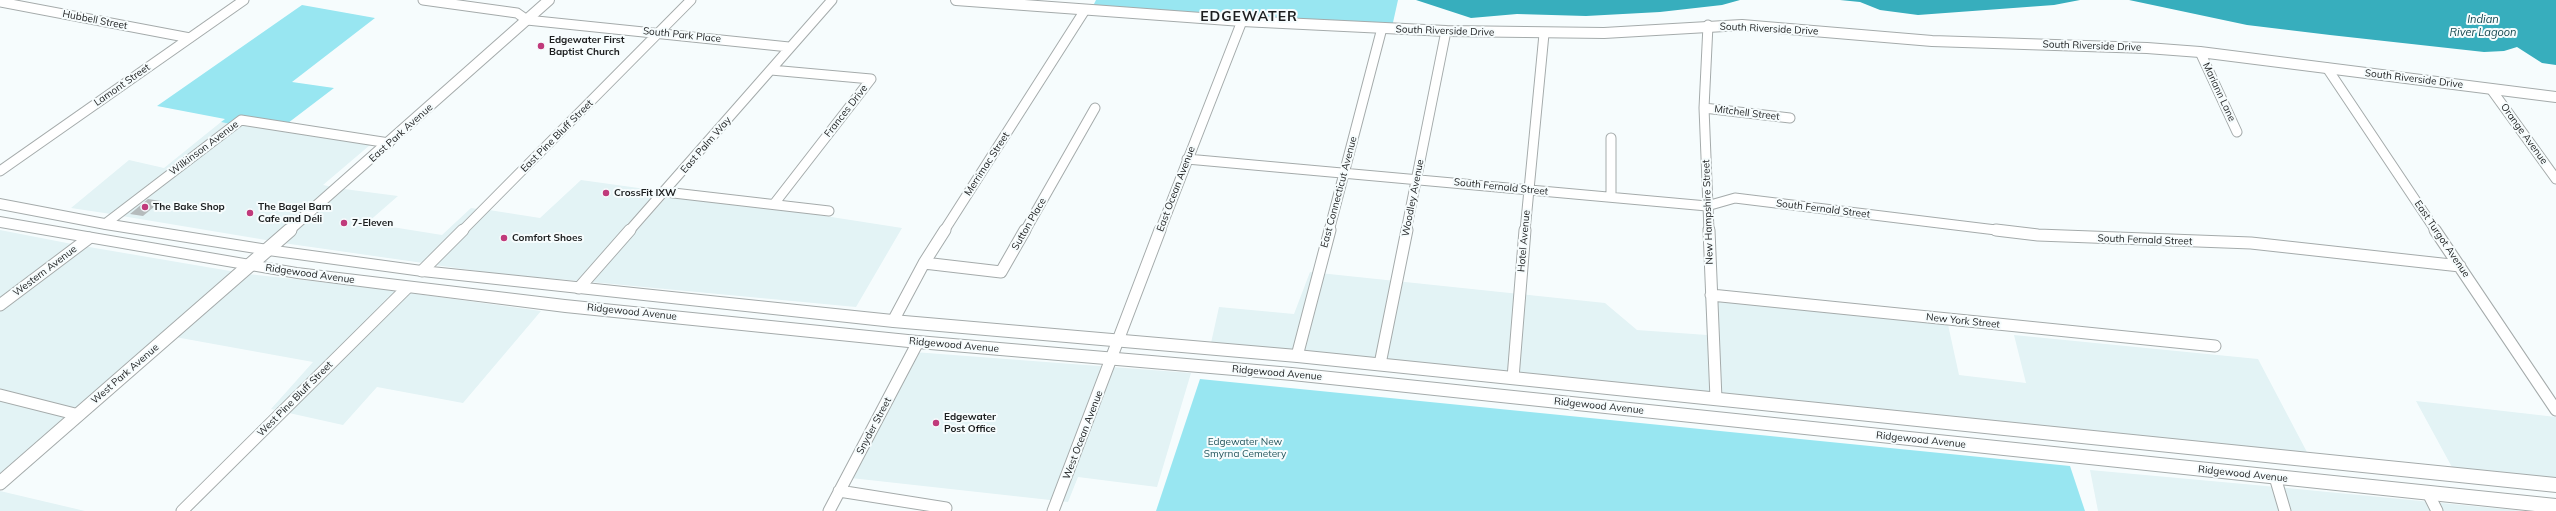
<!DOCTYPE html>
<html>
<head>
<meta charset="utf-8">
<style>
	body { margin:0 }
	canvas { display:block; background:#f6fcfd }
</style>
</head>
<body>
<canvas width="2556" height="511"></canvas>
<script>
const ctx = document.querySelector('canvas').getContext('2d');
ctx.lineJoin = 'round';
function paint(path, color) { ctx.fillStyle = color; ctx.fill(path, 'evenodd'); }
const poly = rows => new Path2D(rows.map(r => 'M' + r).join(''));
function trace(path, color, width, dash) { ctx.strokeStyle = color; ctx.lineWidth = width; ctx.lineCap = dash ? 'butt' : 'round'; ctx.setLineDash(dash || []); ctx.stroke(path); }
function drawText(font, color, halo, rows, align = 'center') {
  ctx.font = font + ' Mulish,sans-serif'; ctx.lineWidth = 4; ctx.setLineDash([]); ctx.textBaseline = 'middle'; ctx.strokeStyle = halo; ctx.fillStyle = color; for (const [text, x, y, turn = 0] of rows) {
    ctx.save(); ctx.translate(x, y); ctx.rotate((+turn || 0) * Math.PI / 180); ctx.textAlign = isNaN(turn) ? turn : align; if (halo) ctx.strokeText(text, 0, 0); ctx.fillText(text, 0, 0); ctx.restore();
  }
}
const built = poly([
	[221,122,230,124,111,214,71,208,129,160,164,168],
	[240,125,370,145,323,185,333,187,272,241,122,216],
	[581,180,660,191,579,281,492,273,435,265,489,210,540,218],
	[344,189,398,196,367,223,442,235,471,208,478,209,423,263,283,243],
	[671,192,902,228,856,307,591,282],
	[0,230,72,244,0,299],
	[83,246,236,272,79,409,0,389,0,309],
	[1310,272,1605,303,1637,330,1707,335,1705,296,1947,320,1959,375,2026,383,2014,335,2258,359,2308,454,2251,448,2247,446,2244,447,1708,393,1703,391,1702,393,1211,343,1219,307,1294,314],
	[248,274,366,287,541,311,463,403,377,387,343,425,271,409,313,362,175,337],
	[914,352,1191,373,1157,487,1078,477,1068,502,842,477],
	[0,401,67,418,0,476],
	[2416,401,2556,417,2556,479,2453,469],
	[2090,470,2266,486,2524,511,2098,511],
	[0,491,85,511,0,511]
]);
const green = poly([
	[1096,0,1398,0,1392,27,1092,8],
	[302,5,375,18,292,82,334,88,288,123,230,124,221,122,225,119,157,106],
	[1200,379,2070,466,2085,511,1156,511]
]);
const water = poly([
	[1416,0,1740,0,1722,5,1660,12,1586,16,1517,14,1471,18],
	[1840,0,2080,0,2054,5,1918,15,1880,10,1860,2],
	[2129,0,2556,0,2556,65,2542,63,2517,47,2504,51,2484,52,2330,35,2247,25]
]);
const building = poly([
	[148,199,161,201,143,216,130,214]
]);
const minorFar1 = poly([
	[423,0,517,13,527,20,789,47],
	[0,2,190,38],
	[1708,25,1704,108,1709,231],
	[2200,52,2237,132],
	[2327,68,2436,231],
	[771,70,871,79,774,204],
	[2491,89,2556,179],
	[1704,108,1790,118],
	[1611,138,1611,197],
	[1187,159,1707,206,1735,198,2004,231],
	[0,171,244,0],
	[665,192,829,211],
	[105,224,241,120,389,143],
	[462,231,691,0],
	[629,231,832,0],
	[944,231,1085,10],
	[1025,231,1095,108],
	[1160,231,1242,21],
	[1329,231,1382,28],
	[1406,231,1446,31],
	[1525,231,1544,34]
]);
const minor = poly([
	[1709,230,1716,399],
	[1996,230,2038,235,2251,243,2460,266],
	[2435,230,2556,410],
	[924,263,1001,272,1025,230],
	[422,271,463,230],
	[579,288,630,230],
	[1711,295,2215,346],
	[0,305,89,238],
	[893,321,924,263,945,230],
	[1297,356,1330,230],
	[1380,364,1407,230],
	[1513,378,1525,230],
	[0,395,79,415],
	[2275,477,2285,511],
	[839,491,946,508],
	[2428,493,2437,511],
	[182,511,407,288],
	[829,511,918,342],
	[1053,511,1160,230]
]);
const tertiaryFar1 = poly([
	[956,0,1242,21,1446,31,1604,33,1742,25,1932,41,2147,48,2200,52,2556,97],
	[288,231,549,0]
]);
const tertiary = poly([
	[0,483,290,230]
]);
const primary = poly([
	[0,199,105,219,268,245,422,266,893,315,1297,350,2556,478,2556,492,1297,362,893,327,422,276,268,255,105,229,0,209,0,199],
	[0,217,297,268,565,300,918,336,1292,368,2556,499,2556,511,2535,511,1292,380,918,348,565,312,297,278,0,227,0,217]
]);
const markers = [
	[541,46,4,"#c03a7b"],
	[606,193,4,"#c03a7b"],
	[145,207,4,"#c03a7b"],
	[250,213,4,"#c03a7b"],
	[344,223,4,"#c03a7b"],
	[504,238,4,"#c03a7b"],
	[936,423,4,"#c03a7b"]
];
const streetNames = [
	["Hubbell Street",95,20,11],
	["South Riverside Drive",1769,29,3],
	["South Riverside Drive",1445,31,2],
	["South Park Place",682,35,6],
	["South Riverside Drive",2092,46,2],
	["South Riverside Drive",2414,79,7],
	["Lamont Street",122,85,-35],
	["Mariann Lane",2219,92,65],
	["Frances Drive",846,111,-52],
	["Mitchell Street",1747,113,7],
	["East Park Avenue",401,133,-42],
	["Orange Avenue",2524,134,54],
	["East Pine Bluff Street",557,136,-45],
	["East Palm Way",706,145,-49],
	["Wilkinson Avenue",204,148,-37],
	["Merrimac Street",987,164,-57],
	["South Fernald Street",1501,187,6],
	["East Ocean Avenue",1176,189,-69],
	["East Connecticut Avenue",1339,192,-75],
	["Woodley Avenue",1413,198,-79],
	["South Fernald Street",1823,209,7],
	["New Hampshire Street",1708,212,-92],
	["Sutton Place",1029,224,-60],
	["East Turgot Avenue",2442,239,56],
	["South Fernald Street",2145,240,2],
	["Hotel Avenue",1524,241,-85],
	["Western Avenue",45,271,-37],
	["Ridgewood Avenue",310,274,8],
	["Ridgewood Avenue",632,312,6],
	["New York Street",1963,321,6],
	["Ridgewood Avenue",954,345,5],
	["Ridgewood Avenue",1277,373,5],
	["West Park Avenue",125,374,-41],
	["West Pine Bluff Street",295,399,-45],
	["Ridgewood Avenue",1599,406,6],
	["Snyder Street",874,426,-62],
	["West Ocean Avenue",1083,435,-69],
	["Ridgewood Avenue",1921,440,6],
	["Ridgewood Avenue",2243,474,6]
];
const poiNames = [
	["Edgewater First",549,40],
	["Baptist Church",549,52],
	["CrossFit IXW",614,193],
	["The Bake Shop",153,207],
	["The Bagel Barn",258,207],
	["Cafe and Deli",258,219],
	["7-Eleven",352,223],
	["Comfort Shoes",512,238],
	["Edgewater",944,417],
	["Post Office",944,429]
];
const parkNames = [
	["Edgewater New",1245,442],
	["Smyrna Cemetery",1245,454]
];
const waterNames = [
	["Indian",2483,20],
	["River Lagoon",2483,33]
];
const districtNames = [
	["EDGEWATER",1249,17]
];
paint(built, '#e3f3f5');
paint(green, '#98e6f1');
paint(water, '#37aebd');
paint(building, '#b5bbbc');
trace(minorFar1, '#a5abab', 11);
trace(minor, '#a5abab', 13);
trace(tertiaryFar1, '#a5abab', 12);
trace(tertiary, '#a5abab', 15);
trace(primary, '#a5abab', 2);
trace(minorFar1, '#fff', 9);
trace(minor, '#fff', 11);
trace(tertiaryFar1, '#fff', 10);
trace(tertiary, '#fff', 13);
paint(primary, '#fff');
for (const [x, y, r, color] of markers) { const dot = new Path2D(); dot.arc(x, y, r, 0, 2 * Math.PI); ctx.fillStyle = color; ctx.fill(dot); trace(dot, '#f6fcfd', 1.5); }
drawText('10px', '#1c1e1f', '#f6fcfd', streetNames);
drawText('bold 10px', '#1c1e1f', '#f6fcfd', poiNames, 'left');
drawText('10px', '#26575e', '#f6fcfd', parkNames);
drawText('italic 11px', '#13464d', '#f6fcfd', waterNames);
ctx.letterSpacing = '1px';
drawText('bold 14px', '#1c1e1f', '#f6fcfd', districtNames);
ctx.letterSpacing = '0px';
</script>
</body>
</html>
